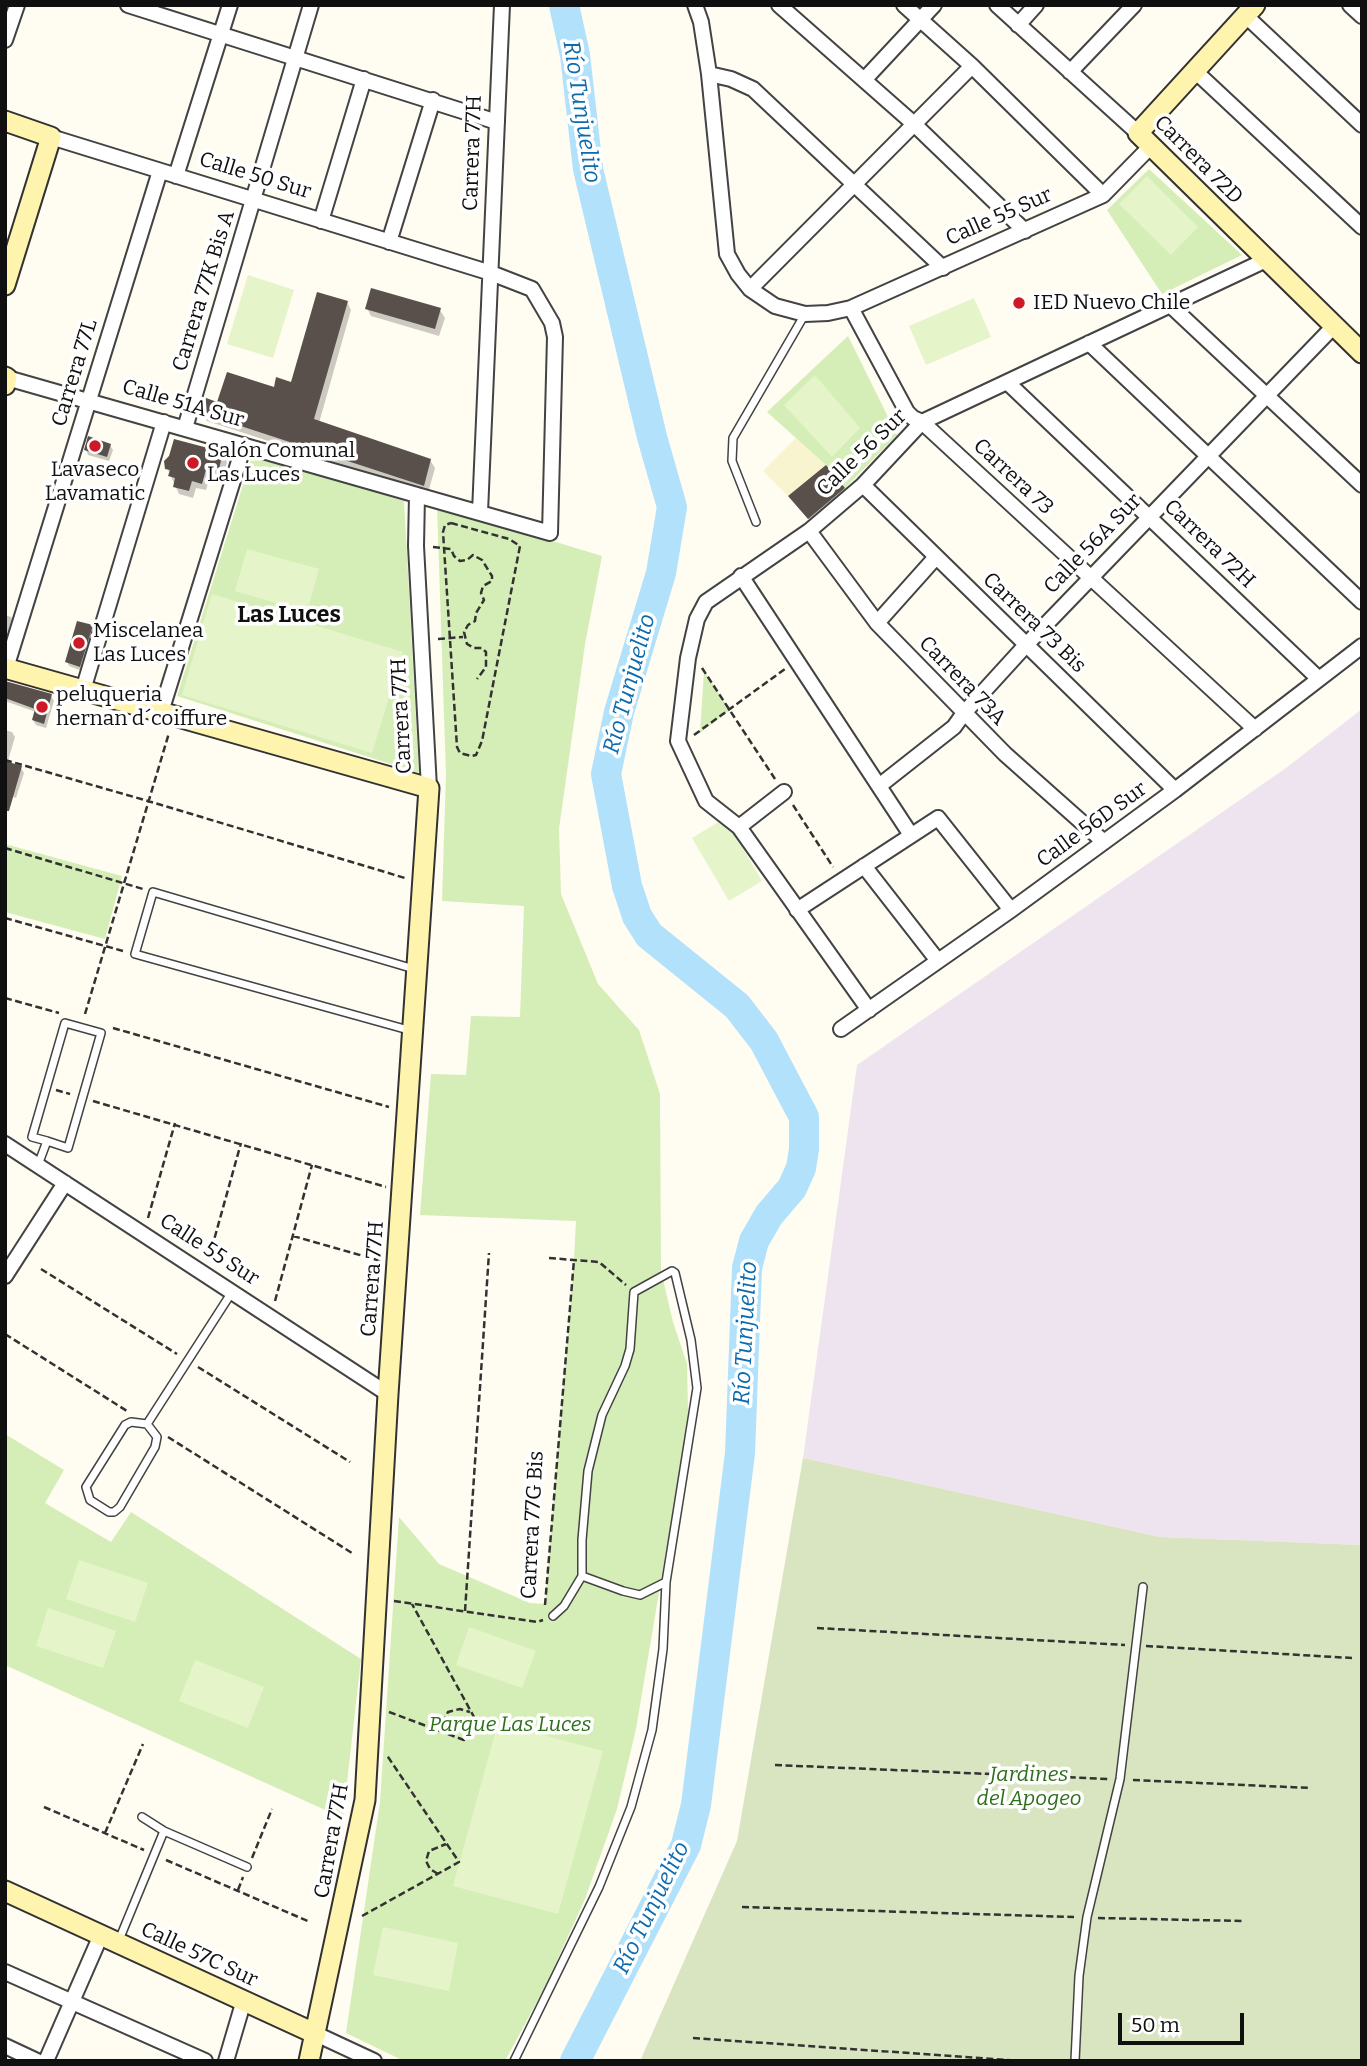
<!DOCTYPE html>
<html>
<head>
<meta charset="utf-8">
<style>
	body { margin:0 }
	#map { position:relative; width:1367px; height:2066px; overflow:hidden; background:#fffcf2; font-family:Bitter,serif }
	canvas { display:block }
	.frame { position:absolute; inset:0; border:7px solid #101010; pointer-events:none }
	.scale { position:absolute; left:1118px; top:2013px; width:126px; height:32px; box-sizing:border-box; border:4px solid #101010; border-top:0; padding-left:9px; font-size:21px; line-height:24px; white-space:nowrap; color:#101010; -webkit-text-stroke:5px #fff; paint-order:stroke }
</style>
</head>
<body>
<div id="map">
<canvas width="1367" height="2066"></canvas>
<div class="frame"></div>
<div class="scale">50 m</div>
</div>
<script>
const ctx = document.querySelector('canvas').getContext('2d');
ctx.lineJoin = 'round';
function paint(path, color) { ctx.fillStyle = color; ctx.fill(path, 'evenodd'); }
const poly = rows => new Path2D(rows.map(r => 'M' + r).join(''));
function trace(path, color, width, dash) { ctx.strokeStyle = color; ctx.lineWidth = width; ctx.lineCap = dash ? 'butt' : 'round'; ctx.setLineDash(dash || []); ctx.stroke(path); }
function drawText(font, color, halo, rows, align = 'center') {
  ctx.font = font + ' Bitter,serif'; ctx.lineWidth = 7; ctx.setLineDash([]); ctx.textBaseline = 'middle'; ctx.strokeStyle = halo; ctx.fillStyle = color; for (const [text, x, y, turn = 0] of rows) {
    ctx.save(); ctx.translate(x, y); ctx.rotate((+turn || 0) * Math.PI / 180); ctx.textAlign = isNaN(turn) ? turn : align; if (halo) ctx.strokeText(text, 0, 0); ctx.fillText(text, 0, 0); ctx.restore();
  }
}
const industrial = poly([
	[1362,709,1362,1545,1160,1537,803,1458,857,1065,1286,768]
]);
const farmland = poly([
	[796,438,826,465,788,496,763,471]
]);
const green = poly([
	[1149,169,1242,255,1162,294,1107,210],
	[848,336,897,435,845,488,826,465,767,412],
	[253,453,404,501,419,773,177,696],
	[437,506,602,556,585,644,559,829,561,894,598,984,639,1030,660,1094,661,1271,673,1322,687,1364,688,1412,681,1462,636,1729,617,1809,585,1899,545,1987,505,2061,404,2061,346,2033,380,1802,399,1517,439,1564,530,1603,545,1604,574,1260,576,1221,420,1215,431,1074,466,1075,471,1016,520,1017,524,906,442,901,446,774],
	[704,671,730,710,700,733],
	[5,844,122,876,105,939,5,912],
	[5,1434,64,1470,45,1503,111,1542,131,1512,361,1659,343,1818,5,1665]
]);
const cemetery = poly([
	[803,1458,1160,1537,1362,1545,1362,2061,640,2061,737,1841]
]);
const pitch = poly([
	[1147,176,1198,227,1171,255,1119,204],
	[248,275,294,290,273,358,227,344],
	[974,298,991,337,926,365,909,326],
	[815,375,860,428,832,457,784,405],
	[247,549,319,569,307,612,235,591],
	[212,594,403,652,372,753,182,695],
	[725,818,762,881,729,901,692,838],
	[79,1560,148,1583,135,1622,66,1599],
	[48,1608,116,1631,103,1668,36,1646],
	[469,1627,536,1651,522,1688,456,1665],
	[195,1660,264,1687,248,1728,179,1701],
	[498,1723,603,1751,558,1914,453,1886],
	[383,1927,458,1943,449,1991,373,1975]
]);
const shadow = poly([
	[347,302,351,310,319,423,430,460,435,468,428,493,207,421,203,413,218,404,292,384],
	[367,308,440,310,445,318,439,336,371,316],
	[110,445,113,450,109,461,88,455,86,450],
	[222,454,227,462,223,476,211,473,206,490,196,488,193,498,179,494,167,468],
	[844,489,848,496,814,525,790,497],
	[5,615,11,617,14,622,5,649],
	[92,626,94,631,82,671,69,666,67,661],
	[5,683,51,696,54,701,46,728,36,725,33,720,36,712,5,701],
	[5,730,12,732,15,737,7,764,21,768,24,773,16,798,5,794]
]);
const river = poly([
	[564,5,575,55,588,169,652,437,672,507,661,573,619,712,606,774,627,886,637,916,649,935,737,1006,764,1041,804,1117,804,1149,801,1168,792,1188,769,1215,754,1241,747,1268,740,1453,696,1805,686,1845,575,2061]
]);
const building = poly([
	[371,288,441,308,435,329,365,309],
	[317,292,348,301,314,419,431,459,424,486,201,413,206,398,217,402,227,372,274,387,276,377,291,382],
	[88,436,111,444,107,457,84,450],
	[174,439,223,452,219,469,207,466,202,484,192,481,189,491,173,487,175,478,168,476,170,470,165,469,164,461,169,456],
	[826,465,845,488,808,519,788,496],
	[77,621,93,625,80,667,65,662],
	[5,681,52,694,44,724,32,720,35,709,5,698],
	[5,761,22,766,9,811,5,811]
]);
const path = poly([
	[451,523,509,539,520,546,482,741,476,755,471,756,460,753,457,747,443,532,445,525,451,523],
	[433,547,451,549,454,556,460,561,467,560,473,555,482,560,492,576,492,581,483,586,481,593,484,600,476,613,475,621,468,625,464,632,467,644,474,648,482,648,486,652,486,667,477,679],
	[438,639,463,637],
	[702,668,775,779],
	[694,735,785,669],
	[5,760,148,801,405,878],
	[793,805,833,867],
	[5,848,143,889],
	[5,918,123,951],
	[5,998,59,1013],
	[85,1014,169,733],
	[113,1028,389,1107],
	[56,1090,70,1094],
	[93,1101,386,1187],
	[148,1218,175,1123],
	[293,1236,381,1261],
	[209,1258,241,1143],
	[549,1258,599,1262,626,1285],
	[41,1269,177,1354],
	[275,1301,312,1165],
	[5,1334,127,1411],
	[198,1367,350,1462],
	[168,1437,352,1553],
	[394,1601,537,1622,543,1620],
	[545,1605,574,1260],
	[465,1611,489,1253],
	[817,1628,1125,1645],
	[1146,1646,1352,1658],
	[389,1712,464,1740,472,1732,474,1717,412,1604],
	[447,1733,443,1722,448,1712,460,1709,470,1712],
	[775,1765,1109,1779],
	[1133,1780,1311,1788],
	[44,1807,144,1850],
	[105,1833,143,1744],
	[252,1858,272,1809],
	[166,1860,310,1922],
	[438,1874,430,1869,426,1861,429,1851,446,1844],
	[238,1890,243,1877],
	[742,1907,1074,1917],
	[362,1916,459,1862,386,1754],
	[1098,1918,1242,1921],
	[693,2038,1023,2061]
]);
const lane = poly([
	[756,522,732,461,733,438,805,314],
	[412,1031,135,954,153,892,414,969],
	[38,1165,47,1141,32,1137,65,1023,101,1033,68,1148,47,1141],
	[147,1424,157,1437,155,1447,120,1507,114,1512,109,1512,90,1500,86,1487,125,1425,131,1422,147,1424,232,1292],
	[582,1576,623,1591,640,1595,666,1582],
	[142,1817,164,1831,247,1867],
	[119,1940,164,1831],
	[514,2061,599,1887,631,1807,652,1730,663,1649,666,1582,697,1388,691,1340,675,1273,672,1271,634,1292,630,1349,625,1366,602,1415,588,1471,582,1540,582,1576,564,1606,553,1616],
	[1075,2061,1079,1976,1087,1917,1120,1779,1143,1587]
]);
const street = poly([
	[128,5,497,122],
	[695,5,701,22,709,74,727,254,738,274,750,289,775,306,805,314,828,313,851,308,1103,195,1151,146],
	[779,5,914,124,1025,231],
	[904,5,972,66,1103,195],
	[997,5,1138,133],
	[1350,5,1362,16],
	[1246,16,1362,125],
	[1018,25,1036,5],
	[5,40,17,5],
	[1195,71,1362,227],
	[1070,72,1134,5],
	[709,74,731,79,753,89,943,268],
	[864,80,934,5],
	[176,176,230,5],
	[321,221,364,79],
	[389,242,433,100],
	[750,289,972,66],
	[1170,305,1362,485],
	[851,308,907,412,913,418,922,422,1255,729],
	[1089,343,1362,602],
	[7,378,550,533,555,337,552,323,532,289,491,273,51,137],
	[1007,382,1319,679],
	[185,428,311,5],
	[863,485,1175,790],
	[417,495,416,546,429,788],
	[480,512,502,5],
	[809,531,877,623,1005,754,1104,842],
	[741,576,911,835],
	[877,623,936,557],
	[6,668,160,171],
	[83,690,164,422],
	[161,712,244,445],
	[879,786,954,727,964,713,1026,645,1334,326],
	[739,827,784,792],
	[864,866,938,961],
	[797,910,938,818,1011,910],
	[869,1010,739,827,706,801,678,741,688,658,697,619,706,602,809,531,863,485,922,422,1266,260],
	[841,1029,1011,910,1175,790,1362,646],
	[5,1144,388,1394],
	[5,1276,65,1183],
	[5,1972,205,2061],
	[316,2034,374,2061],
	[5,2046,37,2061],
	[46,2061,101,1935],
	[226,2061,244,2000]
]);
const secondary = poly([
	[1255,5,1138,133,1362,353],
	[5,121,51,137,5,285],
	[5,377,7,378,5,385],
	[5,668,429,788,388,1394,365,1800,309,2061],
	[5,1891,316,2034]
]);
const markers = [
	[1019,303,7,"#cd1a26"],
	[95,446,7,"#cd1a26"],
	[193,463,7,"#cd1a26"],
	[79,643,7,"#cd1a26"],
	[42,707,7,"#cd1a26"]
];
const streetNames = [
	["Carrera 77H",473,153,-88],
	["Carrera 72D",1198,160,45],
	["Calle 50 Sur",255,176,17],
	["Calle 55 Sur",999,217,-24],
	["Carrera 77K Bis A",204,291,-73],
	["Carrera 77L",75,373,-73],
	["Calle 51A Sur",183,404,16],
	["Calle 56 Sur",862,453,-44],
	["Carrera 73",1013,477,43],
	["Calle 56A Sur",1093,544,-46],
	["Carrera 72H",1209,544,44],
	["Carrera 73 Bis",1034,623,44],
	["Carrera 73A",962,681,46],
	["Carrera 77H",402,716,-93],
	["Calle 56D Sur",1092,825,-36],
	["Calle 55 Sur",209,1250,33],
	["Carrera 77H",373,1279,-86],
	["Carrera 77G Bis",533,1525,-87],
	["Carrera 77H",332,1841,-80],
	["Calle 57C Sur",199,1955,25]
];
const poiNames = [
	["IED Nuevo Chile",1033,303],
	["Salón Comunal",207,451],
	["Las Luces",207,475],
	["Lavaseco",95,470,"center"],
	["Lavamatic",95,494,"center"],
	["Miscelanea",93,631],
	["Las Luces",93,655],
	["peluqueria",56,695],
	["hernan d´coiffure",56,719]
];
const parkNames = [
	["Parque Las Luces",510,1725],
	["Jardines",1029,1775],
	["del Apogeo",1029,1799]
];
const waterNames = [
	["Río Tunjuelito",581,112,81],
	["Río Tunjuelito",630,684,-75],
	["Río Tunjuelito",746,1333,-87],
	["Río Tunjuelito",652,1908,-64]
];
const neighbourhoodNames = [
	["Las Luces",289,616]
];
paint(industrial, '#ede4ef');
paint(farmland, '#f8f4cf');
paint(green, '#d5eeb7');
paint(cemetery, '#d9e4c0');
paint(pitch, '#e6f4ca');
paint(shadow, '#0003');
trace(river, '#b2e1fb', 30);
paint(building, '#59504b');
trace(lane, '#434343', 10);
trace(street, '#434343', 18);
trace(secondary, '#323232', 23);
trace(path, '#323232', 2.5, [7, 3.5]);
trace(lane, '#fff', 7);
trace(street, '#fff', 14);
trace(secondary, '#fff4ad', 19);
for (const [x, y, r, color] of markers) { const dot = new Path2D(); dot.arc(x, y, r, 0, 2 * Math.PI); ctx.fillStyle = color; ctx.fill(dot); trace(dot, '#fff', 2.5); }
drawText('21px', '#101010', '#fff', streetNames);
drawText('21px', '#101010', '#fff', poiNames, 'left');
drawText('italic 21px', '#2c6e19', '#fff', parkNames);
drawText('italic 23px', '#0c6bae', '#fff', waterNames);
drawText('bold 23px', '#101010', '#fff', neighbourhoodNames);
</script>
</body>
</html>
